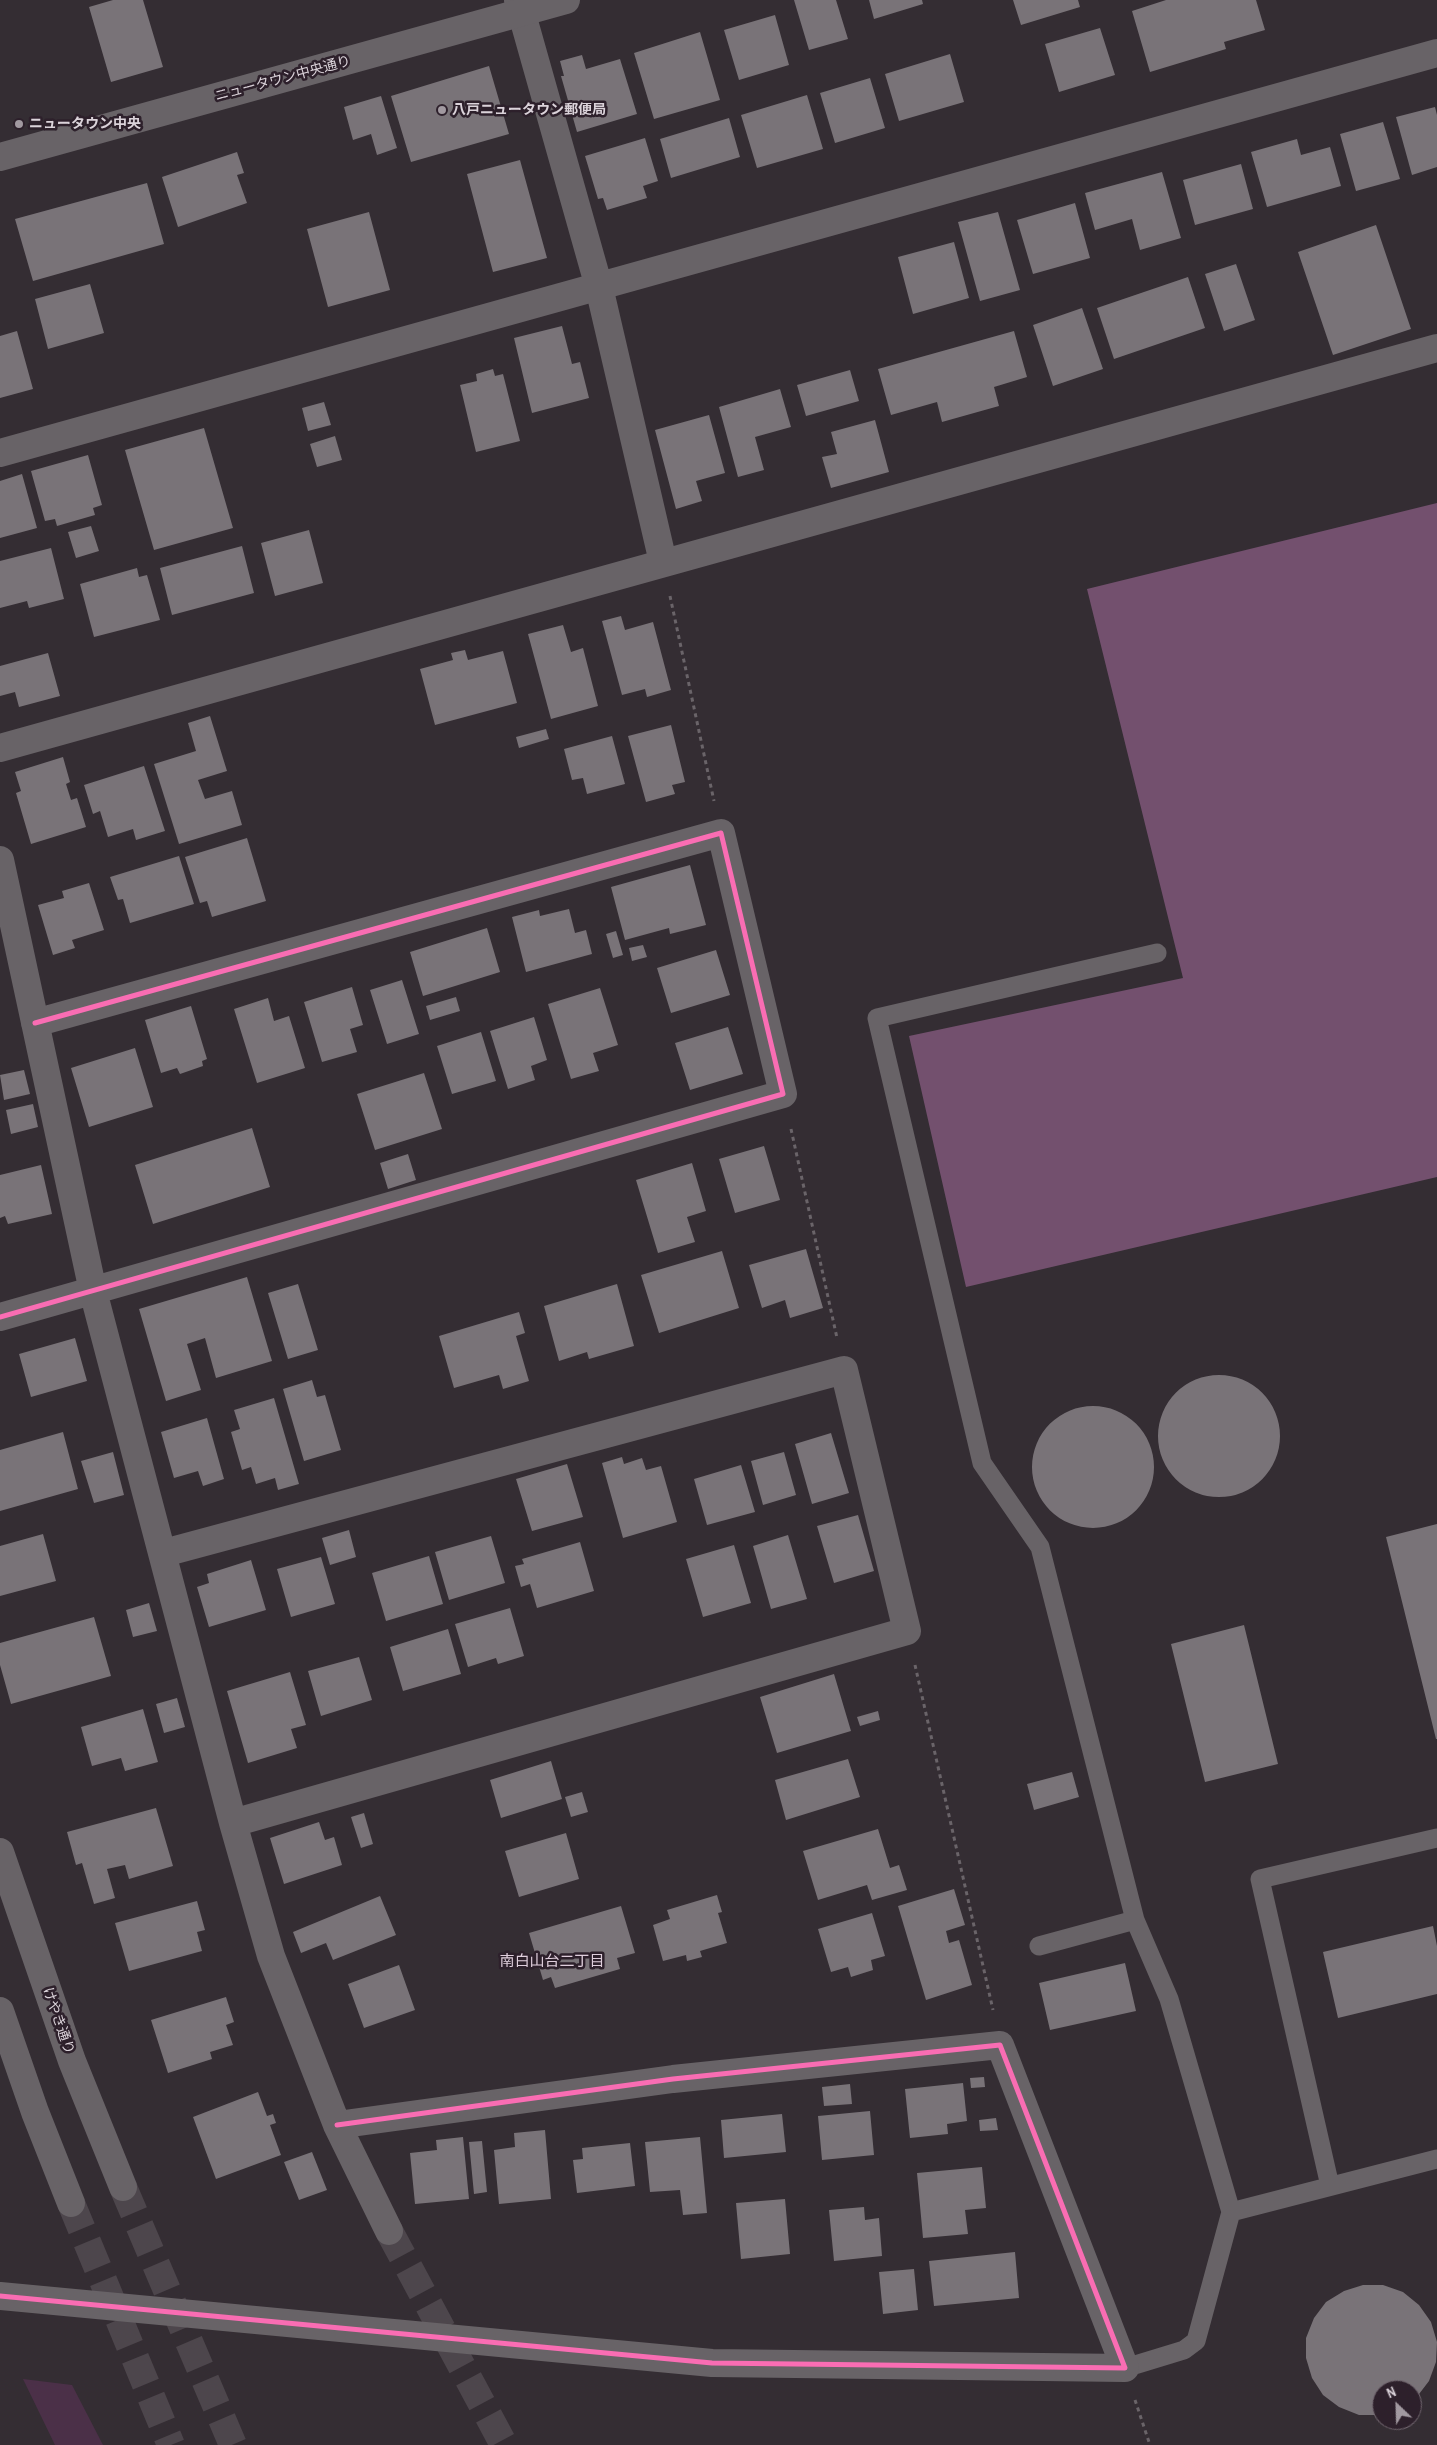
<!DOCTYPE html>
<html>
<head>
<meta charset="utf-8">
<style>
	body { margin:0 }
	#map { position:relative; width:1437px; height:2445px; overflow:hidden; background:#342d33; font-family:"Archivo Narrow",sans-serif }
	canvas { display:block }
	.north { position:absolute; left:1372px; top:2380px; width:50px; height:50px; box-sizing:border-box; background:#2d202b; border:1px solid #736871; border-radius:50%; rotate:336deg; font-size:14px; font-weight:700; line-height:20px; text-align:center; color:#dbd3da }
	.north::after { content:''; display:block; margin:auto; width:18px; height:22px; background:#a199a0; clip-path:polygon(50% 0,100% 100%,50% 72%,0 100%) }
</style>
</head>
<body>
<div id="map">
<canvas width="1437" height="2445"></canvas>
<div class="north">N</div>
</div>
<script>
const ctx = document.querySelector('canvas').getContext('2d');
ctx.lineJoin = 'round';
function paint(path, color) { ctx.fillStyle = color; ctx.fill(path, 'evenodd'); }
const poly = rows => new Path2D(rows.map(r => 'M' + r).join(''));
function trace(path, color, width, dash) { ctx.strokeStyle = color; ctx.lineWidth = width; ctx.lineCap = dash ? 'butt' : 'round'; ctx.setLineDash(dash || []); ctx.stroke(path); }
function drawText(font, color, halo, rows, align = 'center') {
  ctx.font = font + ' "Archivo Narrow","Noto Sans JP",sans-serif'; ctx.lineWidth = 5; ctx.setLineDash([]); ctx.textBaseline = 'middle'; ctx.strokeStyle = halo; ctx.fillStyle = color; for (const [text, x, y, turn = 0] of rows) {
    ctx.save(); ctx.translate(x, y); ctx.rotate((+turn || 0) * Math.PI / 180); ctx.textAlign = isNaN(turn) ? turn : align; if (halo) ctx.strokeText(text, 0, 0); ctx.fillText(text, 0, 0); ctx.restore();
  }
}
const green = poly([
	[23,2379,72,2385,103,2445,55,2445]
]);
const water = poly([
	[1437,503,1437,1177,966,1287,909,1036,1183,978,1087,589]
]);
const building = poly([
	[113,0,143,0,163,67,111,82,89,7],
	[794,0,836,0,848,39,809,50],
	[869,0,922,0,923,4,874,19],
	[1013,0,1078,0,1080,7,1021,25],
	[1166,0,1256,0,1265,30,1224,42,1226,49,1150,72,1132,11],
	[775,15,789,65,739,80,724,30],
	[1100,28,1115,75,1059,92,1045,44],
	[700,32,720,100,654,119,634,53],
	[950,54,964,102,899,121,885,74],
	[582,55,586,69,620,59,637,114,577,132,561,76,564,76,560,61],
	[489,66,509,134,411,162,391,96],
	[870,78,885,128,835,143,820,93],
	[807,95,823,149,757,168,741,115],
	[381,96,397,148,377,155,371,134,353,140,344,107],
	[1435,107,1437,115,1437,167,1412,175,1396,117],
	[729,118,740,157,671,178,660,139],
	[1383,122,1400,179,1356,191,1340,134],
	[645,138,658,181,643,186,647,198,607,210,603,198,598,199,585,156],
	[1297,139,1301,155,1330,147,1341,186,1267,207,1251,152],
	[237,152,244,173,237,175,247,203,178,227,162,177],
	[520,160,547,258,493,272,467,174],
	[1241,164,1253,209,1195,225,1183,180],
	[1162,172,1181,238,1140,250,1132,219,1095,230,1085,193],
	[147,183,164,244,33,281,15,219],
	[1075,203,1090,258,1033,274,1017,220],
	[369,212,390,290,328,307,307,229],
	[998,212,1020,290,980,301,958,222],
	[1376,225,1411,329,1333,355,1298,252],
	[954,242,969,298,913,314,898,257],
	[1236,264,1255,320,1224,331,1205,274],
	[1188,277,1205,328,1114,359,1097,308],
	[90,284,104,333,48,349,35,299],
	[1082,308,1103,369,1053,386,1033,325],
	[562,326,572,364,580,362,589,398,532,413,514,338],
	[17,331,33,389,0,398,0,336],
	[1014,331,1027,377,994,387,999,406,942,422,937,402,891,415,878,369],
	[493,369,495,376,503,374,520,441,476,452,460,385,477,381,476,374],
	[850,370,859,401,806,416,797,385],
	[780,389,791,427,755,437,764,470,738,477,719,407],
	[324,402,331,425,308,431,302,408],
	[709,415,725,473,696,481,702,501,676,509,655,430],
	[875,420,889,472,831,488,822,457,837,454,831,432],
	[204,428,233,528,154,550,125,450],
	[335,436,342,460,317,467,310,444],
	[88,455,102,505,93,508,95,515,57,526,55,519,45,521,31,471],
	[22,474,37,528,0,538,0,481],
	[91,526,99,551,76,558,68,532],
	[309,530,323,583,275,596,261,543],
	[242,546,254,593,172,615,160,568],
	[51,548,64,599,29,608,27,601,0,608,0,561],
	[137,568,139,577,147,575,160,620,94,637,80,584],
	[621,616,625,630,653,622,671,690,647,697,645,689,622,695,602,621],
	[563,625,571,652,583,648,598,706,551,719,528,634],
	[465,650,468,660,503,651,517,703,435,725,420,669,453,660,451,653],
	[48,653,60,696,19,707,15,692,0,696,0,666],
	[210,716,227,771,198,780,205,799,232,791,242,825,179,844,154,764,196,751,188,723],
	[671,725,685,782,672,785,675,794,646,802,628,736],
	[546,729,549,739,519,748,516,737],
	[612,736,625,784,587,794,583,778,572,780,564,749],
	[63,757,70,782,66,784,71,800,77,798,86,827,31,844,16,793,21,791,15,772],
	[144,766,165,831,136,840,133,829,108,837,100,811,93,814,84,785],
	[247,838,266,901,212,917,207,901,200,903,185,857],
	[179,856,194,904,130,923,123,899,118,900,110,877],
	[690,865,706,925,670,934,669,928,625,940,611,887],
	[89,883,104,930,72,940,75,948,53,955,38,905,64,898,62,891],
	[569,909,575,933,586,930,592,954,526,972,512,917,539,910,540,916],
	[487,928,500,972,423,996,410,952],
	[616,931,623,955,613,958,606,934],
	[643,945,647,957,632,961,629,948],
	[716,950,730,995,671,1013,657,968],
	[402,980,419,1034,387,1044,370,990],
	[352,987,363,1025,350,1029,357,1052,322,1062,304,1002],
	[600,988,618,1045,593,1053,599,1071,571,1079,548,1004],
	[456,997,460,1011,430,1020,426,1006],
	[268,998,274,1021,289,1016,305,1068,257,1083,234,1009],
	[191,1006,207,1059,202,1061,203,1066,180,1074,177,1068,161,1073,145,1020],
	[534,1017,547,1060,531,1066,535,1080,508,1089,490,1031],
	[728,1027,743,1074,690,1090,675,1043],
	[481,1032,496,1081,452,1094,437,1046],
	[135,1048,153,1107,89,1127,71,1068],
	[24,1070,30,1094,4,1100,0,1075],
	[424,1073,442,1129,375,1150,357,1094],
	[33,1104,38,1127,11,1134,6,1110],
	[252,1128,270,1187,153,1224,135,1165],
	[764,1146,780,1200,735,1213,719,1159],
	[408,1154,416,1180,388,1189,380,1163],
	[692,1163,706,1211,687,1217,695,1242,658,1253,636,1180],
	[41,1165,52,1214,8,1224,5,1216,0,1218,0,1175],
	[806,1249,823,1308,790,1318,785,1300,762,1308,749,1265],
	[722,1251,739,1308,659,1333,641,1275],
	[247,1277,272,1361,216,1378,205,1338,187,1344,201,1390,166,1401,139,1309],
	[298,1284,318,1350,288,1359,268,1293],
	[617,1284,634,1346,589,1359,587,1352,559,1361,544,1306],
	[519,1312,525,1333,516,1336,529,1381,503,1389,499,1375,454,1388,439,1336],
	[75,1338,87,1381,31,1397,19,1354],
	'1158 1436a61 61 0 1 1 122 0a61 61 0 1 1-122 0Z',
	[312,1380,317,1397,325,1395,341,1450,304,1461,283,1389],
	[274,1398,299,1484,278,1490,275,1478,256,1484,251,1467,242,1470,231,1432,240,1429,234,1410],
	'1032 1467a61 61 0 1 1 122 0a61 61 0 1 1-122 0Z',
	[207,1418,224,1479,203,1486,198,1471,174,1478,161,1432],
	[63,1432,78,1489,0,1511,0,1450],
	[831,1433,849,1493,812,1504,795,1444],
	[113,1452,124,1495,94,1503,81,1461],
	[784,1452,796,1495,763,1505,751,1461],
	[622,1457,624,1464,642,1458,646,1470,661,1466,677,1522,623,1538,602,1463],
	[567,1464,583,1517,532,1531,516,1479],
	[741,1465,755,1512,707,1525,694,1479],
	[858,1515,874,1571,834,1583,817,1526],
	[1437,1524,1437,1739,1436,1739,1386,1537],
	[349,1530,356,1557,330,1565,322,1538],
	[43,1534,56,1581,0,1596,0,1546],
	[788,1535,807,1599,771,1609,753,1546],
	[491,1536,505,1583,449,1600,435,1552],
	[580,1542,594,1591,537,1608,530,1584,521,1587,515,1566,524,1564,522,1559],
	[734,1545,751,1603,703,1617,686,1559],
	[429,1556,443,1604,386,1621,372,1573],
	[321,1557,335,1604,291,1617,277,1569],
	[251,1560,266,1610,209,1627,197,1587,209,1583,207,1574],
	[149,1603,157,1631,133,1637,126,1610],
	[510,1608,524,1656,498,1664,496,1658,468,1667,455,1624],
	[94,1617,111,1676,11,1704,0,1665,0,1643],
	[1244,1625,1278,1764,1205,1782,1171,1644],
	[448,1629,461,1674,403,1691,390,1647],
	[359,1657,372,1700,321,1716,308,1671],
	[290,1672,306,1725,291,1729,297,1748,248,1763,227,1691],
	[834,1674,851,1731,777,1753,760,1697],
	[177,1698,185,1727,164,1733,156,1704],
	[143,1709,158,1762,125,1771,121,1758,92,1766,81,1727],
	[878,1711,880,1720,860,1726,857,1717],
	[848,1759,860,1797,786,1820,775,1780],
	[551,1761,562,1799,501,1818,490,1780],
	[1072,1772,1079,1797,1034,1810,1027,1784],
	[582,1792,588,1812,571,1817,565,1797],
	[156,1808,173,1866,129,1879,125,1865,107,1869,115,1898,94,1904,82,1863,76,1865,67,1832],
	[364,1813,373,1844,361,1848,351,1817],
	[319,1822,325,1840,334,1837,342,1865,284,1884,270,1838],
	[878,1829,890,1868,899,1865,907,1890,872,1900,867,1885,818,1900,803,1851],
	[566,1833,579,1879,519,1897,505,1851],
	[954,1889,965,1925,946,1931,949,1943,959,1940,972,1985,926,2000,898,1906],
	[717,1895,722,1912,718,1913,727,1943,700,1951,702,1957,687,1961,686,1955,663,1961,653,1925,670,1919,667,1910],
	[380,1896,396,1935,333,1960,326,1943,301,1953,293,1932],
	[197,1901,205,1930,197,1932,202,1951,129,1971,115,1923],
	[621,1906,635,1953,617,1958,620,1969,555,1988,551,1977,543,1980,529,1933],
	[872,1913,885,1956,871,1960,873,1970,851,1977,848,1967,831,1972,818,1929],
	[1433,1926,1437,1946,1437,1994,1338,2018,1323,1952],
	[1125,1963,1136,2011,1050,2030,1039,1983],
	[399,1965,415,2010,364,2028,348,1984],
	[226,1997,234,2022,226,2025,233,2045,210,2052,212,2059,168,2073,151,2020],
	[984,2077,985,2087,971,2088,970,2078],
	[963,2083,967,2121,947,2124,948,2134,910,2138,905,2089],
	[850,2084,852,2104,824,2106,822,2087],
	[258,2092,267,2116,273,2114,276,2123,270,2125,281,2155,216,2179,193,2117],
	[870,2111,874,2155,822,2160,818,2116],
	[782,2114,786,2152,724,2158,721,2120],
	[996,2118,998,2130,980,2131,979,2120],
	[545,2130,551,2199,499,2204,494,2150,515,2147,514,2133],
	[463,2137,469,2199,415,2204,410,2153,437,2150,436,2140],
	[700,2137,707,2213,683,2215,680,2190,650,2192,645,2142],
	[482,2141,487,2192,474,2194,469,2142],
	[630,2143,635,2186,577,2193,573,2160,583,2159,582,2148],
	[312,2152,327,2190,299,2200,284,2162],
	[982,2167,986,2208,965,2210,968,2234,923,2238,917,2173],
	[785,2199,790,2254,741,2259,736,2203],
	[864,2207,865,2220,879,2218,882,2256,834,2261,829,2210],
	[1015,2252,1019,2298,934,2306,929,2261],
	[914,2269,918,2310,883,2314,879,2272],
	[1363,2285,1383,2285,1403,2292,1419,2305,1431,2322,1437,2342,1436,2362,1429,2381,1416,2398,1412,2400,1412,2390,1382,2390,1382,2414,1379,2415,1359,2415,1339,2407,1323,2395,1312,2378,1306,2358,1306,2338,1314,2318,1326,2302,1344,2291]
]);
const minorTunnel = poly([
	[389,2231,504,2445]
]);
const tertiaryTunnel = poly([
	[123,2187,233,2445],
	[71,2203,171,2445]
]);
const path = poly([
	[670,596,714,801],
	[791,1129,837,1338],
	[915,1665,993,2010],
	[1135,2400,1150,2445]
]);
const service = poly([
	[1039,1946,1135,1920],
	[1330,2186,1260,1879,1437,1838],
	[1231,2212,1437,2159],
	[1125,2368,1184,2350,1196,2341,1231,2212,1169,1999,1135,1920,1040,1547,982,1463,877,1018,1157,953]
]);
const minor = poly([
	[518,0,599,287,663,562],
	[0,453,1437,53],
	[0,748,1437,348],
	[0,860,93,1291,233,1823,271,1956,337,2125,389,2231],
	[0,1317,783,1094,721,833,35,1023],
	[164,1553,844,1370,907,1631,233,1823],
	[0,2296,712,2363,1125,2368,1000,2045,673,2079,337,2125]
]);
const tertiary = poly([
	[0,157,566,0],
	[0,1852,72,2061,123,2187],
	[0,2011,35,2112,71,2203]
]);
const cycleway = poly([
	[0,1317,783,1094,721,833,35,1023],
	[0,2296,712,2363,1125,2368,1000,2045,673,2079,337,2125]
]);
const markers = [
	[442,110,5,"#a199a0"],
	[19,124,5,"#a199a0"]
];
const streetNames = [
	["ニュータウン中央通り",283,79,-15],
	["けやき通り",58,2021,71]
];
const poiNames = [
	["八戸ニュータウン郵便局",452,110],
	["ニュータウン中央",29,124]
];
const neighbourhoodNames = [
	["南白山台二丁目",552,1962]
];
paint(green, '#4b3048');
paint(water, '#73506e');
paint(building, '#797378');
trace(minorTunnel, '#4d464c', 28, [28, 14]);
trace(tertiaryTunnel, '#4d464c', 28, [28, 14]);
trace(path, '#6a6469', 3, [4, 4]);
trace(service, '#686367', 19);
trace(minor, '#686367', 28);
trace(tertiary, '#686367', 28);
trace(cycleway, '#f96db3', 5);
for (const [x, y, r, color] of markers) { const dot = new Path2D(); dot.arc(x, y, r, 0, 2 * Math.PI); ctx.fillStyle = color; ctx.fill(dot); trace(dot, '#2d202b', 2); }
drawText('14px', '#dbd3da', '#2d202b', streetNames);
drawText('bold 14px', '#dbd3da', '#2d202b', poiNames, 'left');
drawText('15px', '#dfcedc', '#2d202b', neighbourhoodNames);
</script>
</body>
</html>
